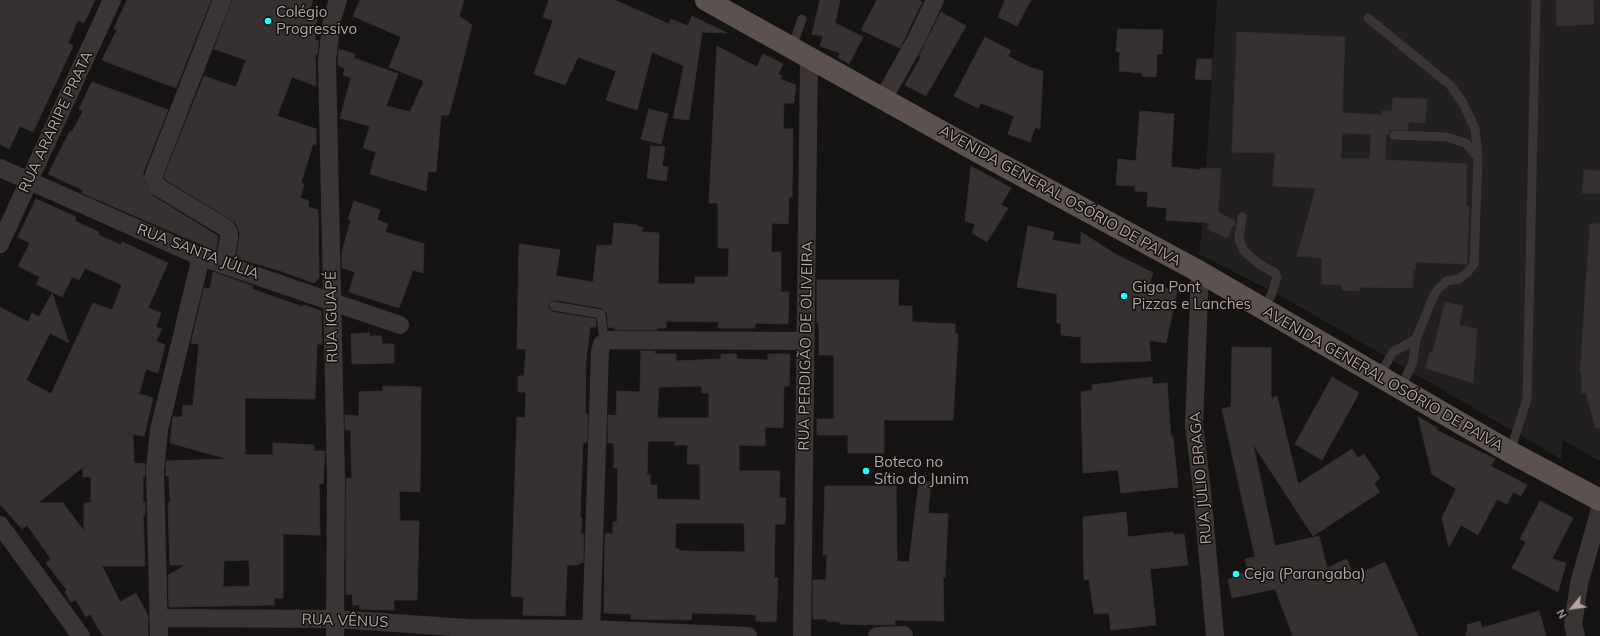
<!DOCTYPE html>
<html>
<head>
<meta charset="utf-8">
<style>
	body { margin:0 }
	#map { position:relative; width:1600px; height:636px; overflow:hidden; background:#151413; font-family:Mulish,sans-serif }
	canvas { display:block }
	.north { position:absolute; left:1552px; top:588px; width:40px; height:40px; -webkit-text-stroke:3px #100f0e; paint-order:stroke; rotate:241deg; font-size:11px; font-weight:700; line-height:16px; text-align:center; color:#b6a4a4 }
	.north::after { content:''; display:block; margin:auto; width:14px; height:18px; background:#b6a4a4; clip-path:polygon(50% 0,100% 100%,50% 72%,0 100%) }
</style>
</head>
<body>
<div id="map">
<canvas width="1600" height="636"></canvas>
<div class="north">N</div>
</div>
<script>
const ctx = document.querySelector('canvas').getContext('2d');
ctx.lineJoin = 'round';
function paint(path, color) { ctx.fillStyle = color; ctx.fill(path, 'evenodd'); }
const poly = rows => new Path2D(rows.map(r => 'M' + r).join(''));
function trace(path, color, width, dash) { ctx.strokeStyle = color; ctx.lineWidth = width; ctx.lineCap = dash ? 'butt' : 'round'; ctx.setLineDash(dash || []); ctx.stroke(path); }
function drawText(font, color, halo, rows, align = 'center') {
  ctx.font = font + ' Mulish,sans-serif'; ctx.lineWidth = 3; ctx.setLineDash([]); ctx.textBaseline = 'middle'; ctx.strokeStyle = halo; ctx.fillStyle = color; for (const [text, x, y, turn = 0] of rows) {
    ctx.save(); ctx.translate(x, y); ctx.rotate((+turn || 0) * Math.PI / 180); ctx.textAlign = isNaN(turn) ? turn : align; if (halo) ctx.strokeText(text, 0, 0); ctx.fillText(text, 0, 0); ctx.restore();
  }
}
const built = poly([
	[1217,0,1600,0,1600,461,1563,440,1561,459,1285,298,1199,254,1202,230]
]);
const building = poly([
	[0,0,95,0,84,23,78,20,68,43,73,46,33,132,20,126,9,149,0,144,0,0],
	[127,0,211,0,176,88,102,60,117,30,114,28,127,0],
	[232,0,313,0,310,9,320,13,315,25,315,40,319,41,317,55,315,54,316,86,292,77,277,116,316,129,316,145,313,144,301,183,304,184,300,198,309,201,308,207,318,210,319,278,314,283,278,270,236,258,240,233,235,222,166,180,164,176,204,76,236,87,246,60,214,49,232,0],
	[360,0,464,0,459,16,472,25,449,115,441,115,436,172,428,171,426,191,370,174,376,152,363,148,370,126,340,118,351,78,343,75,345,69,338,65,339,49,355,54,354,58,398,74,386,106,410,112,424,81,389,67,401,37,353,16,360,0],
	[549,0,615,0,669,24,671,19,688,26,692,16,727,33,702,32,689,120,673,118,684,66,652,52,637,110,606,100,616,71,578,57,565,85,534,74,553,20,543,17,549,0],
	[820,0,840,0,835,23,863,37,849,64,838,57,840,53,820,46,823,36,812,34,820,0],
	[877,0,919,0,922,2,900,48,861,30,877,0],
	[1005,0,1031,0,1017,26,998,17,1005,0],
	[1556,0,1593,0,1594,24,1557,26,1556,0],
	[941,12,966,26,926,96,905,85,921,57,919,56,941,12],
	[1118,29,1163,30,1162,54,1157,54,1156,77,1142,76,1142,73,1119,71,1120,52,1116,52,1118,29],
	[1237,32,1345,37,1342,113,1382,115,1382,111,1392,111,1393,98,1427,99,1425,123,1408,122,1408,130,1390,130,1388,135,1386,135,1385,160,1467,164,1466,207,1469,207,1467,264,1416,262,1415,270,1413,270,1413,288,1360,287,1360,291,1342,290,1342,285,1322,284,1322,258,1297,256,1316,188,1273,186,1275,153,1232,152,1237,32],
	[1342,133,1371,134,1370,159,1341,159,1342,133],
	[985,37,1011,51,1008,56,1029,67,1043,71,1040,129,1035,127,1030,142,1008,134,1014,116,981,103,978,108,954,96,985,37],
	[717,46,757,67,763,54,783,64,778,74,782,76,780,79,796,85,794,103,784,103,783,129,793,129,792,197,789,197,788,224,772,223,771,252,781,252,781,292,789,292,788,324,755,323,755,328,718,328,719,322,666,321,666,328,657,328,657,330,615,330,615,328,608,327,607,313,602,308,555,300,550,302,548,308,553,312,596,319,596,327,590,327,586,361,585,414,588,414,587,442,583,442,580,518,582,518,581,534,584,534,583,563,579,563,579,565,567,565,565,616,523,615,524,597,511,596,517,417,525,418,526,392,518,392,518,376,524,376,526,349,517,349,519,244,560,250,556,276,593,282,597,245,612,246,614,223,637,225,637,227,643,227,642,232,659,233,658,284,695,284,695,277,728,277,729,248,718,248,718,203,709,203,717,46],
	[1197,59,1212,59,1211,80,1195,79,1197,59],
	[92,82,168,110,143,173,144,181,153,196,218,236,216,251,82,193,83,190,48,174,70,131,72,132,83,111,79,109,92,82],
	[649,109,668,114,661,144,641,139,649,109],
	[1140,111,1174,114,1171,167,1201,170,1201,168,1221,169,1218,212,1235,221,1235,225,1233,225,1227,238,1207,229,1210,223,1166,220,1167,208,1147,206,1148,192,1135,191,1135,186,1116,185,1118,159,1136,161,1140,111],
	[651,146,665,147,662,166,668,167,666,181,647,178,651,146],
	[971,166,1011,188,1001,205,1008,208,987,242,972,233,975,224,965,221,971,166],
	[1584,170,1600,171,1600,193,1582,193,1584,170],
	[36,199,76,217,75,221,99,232,98,235,121,245,122,242,168,263,148,308,161,313,156,327,162,329,156,341,165,345,158,373,146,369,139,394,153,398,144,436,133,434,134,463,145,464,145,476,143,476,143,502,145,502,145,515,143,515,145,566,102,566,120,602,136,593,148,616,148,636,103,636,90,614,86,617,76,600,71,602,65,592,67,590,46,563,51,559,27,525,22,529,0,504,0,307,28,322,32,313,39,317,52,293,69,343,50,333,26,380,51,394,93,303,112,310,122,285,85,268,79,280,72,277,62,297,36,284,40,277,18,266,30,243,18,237,36,199],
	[83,467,83,477,91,477,91,503,84,503,84,531,63,503,38,503,83,467],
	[354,201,380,210,377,220,388,224,385,232,424,244,423,273,413,270,399,308,349,292,355,272,342,268,342,252,351,220,348,219,354,201],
	[1590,224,1600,224,1600,428,1596,428,1586,393,1581,393,1582,373,1580,373,1590,224],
	[1028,226,1054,232,1052,240,1081,245,1081,232,1117,255,1153,273,1149,284,1177,291,1166,343,1149,340,1151,361,1081,363,1081,337,1061,335,1061,323,1057,323,1057,294,1017,287,1028,226],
	[213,272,253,286,252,289,303,307,304,305,321,311,322,344,317,344,315,399,245,398,245,455,273,455,273,443,314,445,314,451,325,451,323,484,319,483,320,535,283,534,283,598,274,598,274,605,169,607,168,575,186,565,170,565,168,503,170,503,169,476,166,476,166,461,228,459,170,443,173,417,182,417,183,405,193,406,199,344,191,343,204,288,210,289,213,272],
	[248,560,249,561,250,586,223,587,224,561,248,560],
	[817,280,899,280,898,306,912,306,912,322,955,324,955,334,958,334,953,420,884,420,884,453,848,453,848,435,817,435,817,419,834,419,834,355,819,355,819,323,817,323,817,280],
	[1445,302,1463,306,1459,325,1477,329,1473,383,1426,368,1430,352,1433,352,1445,302],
	[369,333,369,336,381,336,382,344,394,344,394,363,352,364,351,334,369,333],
	[1232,347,1271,348,1271,398,1277,396,1298,484,1352,449,1358,458,1364,454,1380,478,1374,483,1380,492,1313,536,1253,444,1275,546,1319,536,1327,568,1347,559,1354,576,1385,562,1418,636,1293,636,1275,589,1232,598,1228,579,1238,577,1237,574,1248,572,1245,559,1255,557,1222,409,1231,407,1232,347],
	[641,351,655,351,655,354,676,354,676,361,721,359,721,354,736,354,737,359,768,360,768,354,790,354,789,386,784,386,783,428,765,427,765,446,739,445,739,471,780,471,779,498,786,498,785,524,775,524,774,578,778,578,776,622,756,621,756,615,740,614,692,613,691,620,631,619,631,614,604,613,605,534,613,534,613,522,617,522,618,468,614,468,614,443,608,443,608,415,616,416,617,391,640,392,641,351],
	[702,386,702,393,709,393,709,418,657,418,659,387,702,386],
	[648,441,675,441,675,445,688,445,687,464,700,464,700,500,657,499,657,485,650,485,650,475,647,475,648,441],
	[676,523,744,523,745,552,679,551,679,549,675,549,676,523],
	[1152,377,1153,384,1167,383,1171,437,1173,437,1178,487,1121,493,1118,470,1083,473,1081,392,1093,390,1092,385,1152,377],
	[1332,377,1359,393,1322,460,1295,444,1332,377],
	[383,386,421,387,420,492,399,491,400,521,419,521,417,600,394,600,394,610,360,609,360,605,353,605,352,594,346,595,346,478,352,478,351,452,351,430,345,430,345,415,359,416,359,392,383,391,383,386],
	[1418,417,1437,428,1436,430,1495,459,1491,466,1527,485,1521,496,1513,492,1507,504,1497,499,1478,535,1461,525,1449,547,1442,518,1456,489,1432,474,1418,417],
	[919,481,931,482,928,513,948,514,945,578,943,577,944,621,895,620,895,625,886,625,840,624,840,622,827,621,827,619,813,619,813,580,826,580,827,555,823,555,825,486,896,486,897,561,909,562,919,481],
	[1540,501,1573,518,1552,559,1566,563,1558,592,1512,568,1526,542,1520,539,1540,501],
	[1126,512,1128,537,1173,532,1174,535,1184,534,1188,565,1150,569,1156,625,1111,630,1109,613,1094,614,1089,579,1084,580,1083,517,1126,512],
	[1539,611,1546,636,1466,636,1466,632,1468,632,1467,625,1480,621,1482,628,1539,611]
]);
const lane = poly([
	[1368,18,1450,85,1463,103,1475,129,1478,158],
	[792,47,802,19],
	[1394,135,1446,137,1466,143,1478,158,1474,264,1467,273,1459,279,1447,281,1439,288,1434,295,1416,339,1413,362,1400,389],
	[1242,217,1239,239,1244,251,1259,264,1275,273,1277,277,1271,296,1264,309],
	[554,306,601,314,604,342],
	[1379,376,1393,352,1416,339],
	[1510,452,1527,399,1536,0]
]);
const street = poly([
	[222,0,153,177,158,187,226,228,229,233,229,238,224,265],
	[883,99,917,38,935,0],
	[0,168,201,257,400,325],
	[0,244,112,0],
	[1200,272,1194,425,1202,491,1215,636],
	[0,525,81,636],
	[158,618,335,619,468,628,591,629,748,636],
	[159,636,155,470,159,430,201,257],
	[335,636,336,479,327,61,332,19,338,0],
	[591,636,600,352,602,344,609,340,806,341],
	[802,636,809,57],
	[877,636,904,635],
	[1576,636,1573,625,1579,584,1600,509]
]);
const primary = poly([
	[706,0,980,153,1200,272,1510,452,1600,500]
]);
const markers = [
	[268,21,4,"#22fefb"],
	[1124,296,4,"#22fefb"],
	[866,471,4,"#22fefb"],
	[1236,574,4,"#22fefb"]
];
const poiNames = [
	["Colégio",276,12],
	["Progressivo",276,29],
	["Giga Pont",1132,287],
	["Pizzas e Lanches",1132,304],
	["Boteco no",874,462],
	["Sítio do Junim",874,479],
	["Ceja (Parangaba)",1244,574]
];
const streetNames = [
	["RUA ARARIPE PRATA",56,122,-65],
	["AVENIDA GENERAL OSÓRIO DE PAIVA",1060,196,29],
	["RUA SANTA JÚLIA",198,252,21],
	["RUA IGUAPÉ",332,317,-91],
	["RUA PERDIGÃO DE OLIVEIRA",806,346,-89],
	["AVENIDA GENERAL OSÓRIO DE PAIVA",1383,379,30],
	["RUA JÚLIO BRAGA",1201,478,-95],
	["RUA VÊNUS",345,621,2]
];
paint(built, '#22201f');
paint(building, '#343130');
trace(building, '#312e2d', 1);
trace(lane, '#3a3534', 9);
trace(street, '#3a3534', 18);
trace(primary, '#5a5150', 22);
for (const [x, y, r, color] of markers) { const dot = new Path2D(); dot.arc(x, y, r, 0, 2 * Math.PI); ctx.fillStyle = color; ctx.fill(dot); trace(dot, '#100f0e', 1.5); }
drawText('15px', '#b6a4a4', '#100f0e', poiNames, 'left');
drawText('15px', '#b6a4a4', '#100f0e', streetNames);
</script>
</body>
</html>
